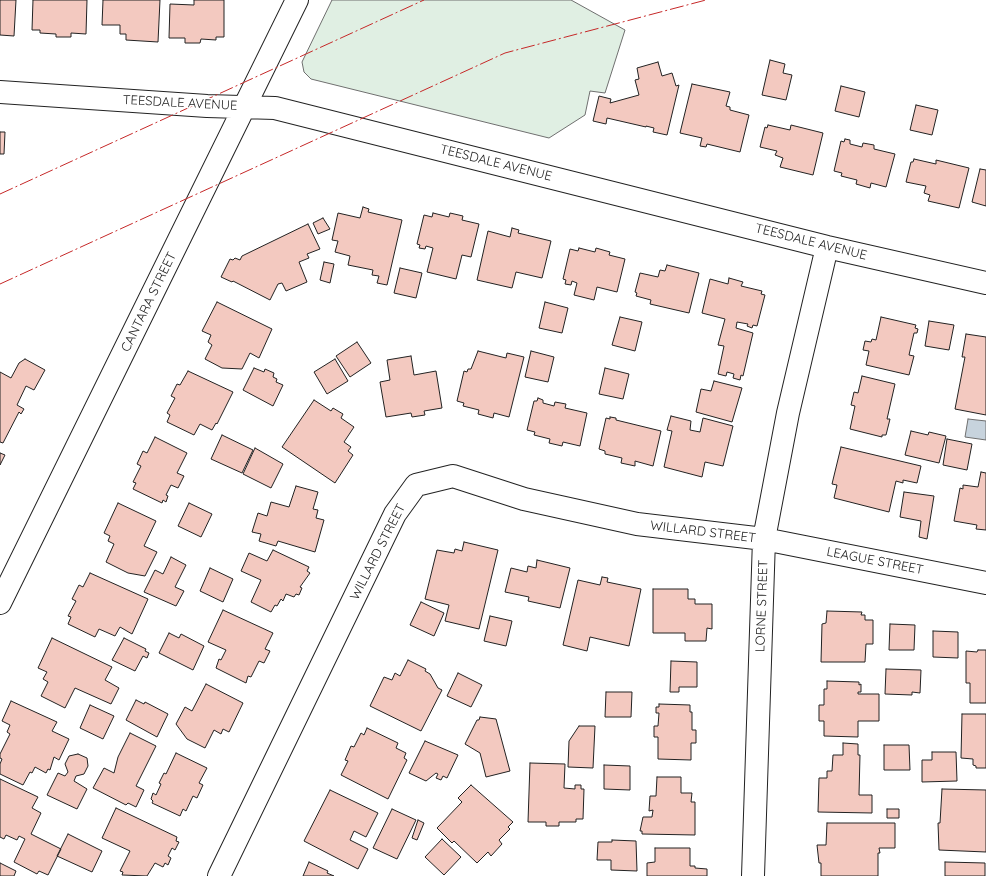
<!DOCTYPE html>
<html>
<head>
<meta charset="utf-8">
<style>
	body { margin:0 }
	canvas { display:block; background:#fff }
</style>
</head>
<body>
<canvas width="986" height="876"></canvas>
<script>
const ctx = document.querySelector('canvas').getContext('2d');
ctx.lineJoin = 'round';
function paint(path, color) { ctx.fillStyle = color; ctx.fill(path, 'evenodd'); }
const poly = rows => new Path2D(rows.map(r => 'M' + r).join(''));
function trace(path, color, width, dash) { ctx.strokeStyle = color; ctx.lineWidth = width; ctx.lineCap = dash ? 'butt' : 'round'; ctx.setLineDash(dash || []); ctx.stroke(path); }
function drawText(font, color, halo, rows, align = 'center') {
  ctx.font = font + ' Quicksand,sans-serif'; ctx.lineWidth = 3; ctx.setLineDash([]); ctx.textBaseline = 'middle'; ctx.strokeStyle = halo; ctx.fillStyle = color; for (const [text, x, y, turn = 0] of rows) {
    ctx.save(); ctx.translate(x, y); ctx.rotate((+turn || 0) * Math.PI / 180); ctx.textAlign = isNaN(turn) ? turn : align; if (halo) ctx.strokeText(text, 0, 0); ctx.fillText(text, 0, 0); ctx.restore();
  }
}
const green = poly([
	[332,0,571,0,625,30,605,93,590,91,585,115,549,138,311,79,304,72,302,62,332,0]
]);
const water = poly([
	[968,419,986,421,986,440,965,437,968,419]
]);
const building = poly([
	[0,0,16,0,14,36,0,35,0,0],
	[33,0,87,0,86,34,71,33,71,37,56,37,56,34,40,33,40,30,32,30,33,0],
	[103,0,160,0,158,42,126,40,126,34,120,34,120,25,102,25,103,0],
	[194,0,224,0,224,37,216,37,216,40,201,39,200,43,185,43,185,38,169,38,170,4,194,5,194,0],
	[770,60,785,64,783,73,792,75,786,100,762,95,770,60],
	[658,62,662,76,672,73,676,86,679,85,667,135,653,132,654,128,646,126,646,127,607,118,606,124,593,121,599,96,611,99,610,103,639,95,635,80,639,79,637,68,658,62],
	[692,84,730,92,726,106,730,107,730,110,749,115,740,152,707,144,706,147,700,146,702,138,680,133,692,84],
	[841,86,865,92,859,117,835,111,841,86],
	[916,105,938,110,932,135,910,130,916,105],
	[768,125,790,130,791,125,823,133,813,175,780,167,783,158,775,155,777,151,760,147,765,127,767,128,768,125],
	[0,132,5,132,4,154,0,154,0,132],
	[845,139,850,140,850,144,862,147,863,143,874,145,874,149,895,154,886,187,871,183,870,188,856,184,857,180,841,176,842,173,834,171,841,141,844,142,845,139],
	[914,159,936,164,936,160,969,168,959,208,928,201,930,195,924,193,926,186,906,182,911,162,913,162,914,159],
	[980,169,986,170,986,206,972,202,980,169],
	[363,207,369,209,368,212,402,220,387,285,377,283,379,276,372,275,373,270,348,265,350,256,335,252,338,241,332,240,338,213,360,218,363,207],
	[433,213,449,217,450,213,463,216,462,220,479,224,471,257,462,255,456,279,427,272,433,248,426,246,425,249,419,248,420,245,417,244,424,215,432,217,433,213],
	[323,218,330,229,318,234,313,223,323,218],
	[308,224,320,249,307,254,309,258,299,262,307,282,286,291,282,283,278,284,270,300,233,281,232,282,221,277,230,259,233,260,235,258,240,260,242,256,308,224],
	[512,228,519,230,518,233,551,241,542,278,516,272,512,288,477,280,488,231,510,237,512,228],
	[579,248,595,252,596,248,610,252,609,255,625,259,617,292,597,287,594,300,574,295,577,283,572,281,571,285,565,284,566,280,563,279,570,249,578,251,579,248],
	[324,262,334,264,330,283,320,280,324,262],
	[667,265,699,273,689,313,650,304,651,300,636,296,637,293,635,292,640,273,658,277,660,270,665,271,667,265],
	[400,268,422,273,416,298,394,293,400,268],
	[729,278,743,282,741,286,762,291,761,294,765,295,757,326,753,325,752,328,747,326,748,324,737,322,736,328,753,333,743,376,741,375,740,380,733,378,734,374,727,372,726,376,718,374,724,346,718,345,725,319,702,313,710,279,728,284,729,278],
	[217,302,272,329,259,358,250,353,242,369,222,368,205,359,212,345,208,342,211,335,202,331,217,302],
	[545,302,568,308,562,333,539,328,545,302],
	[620,317,642,322,635,351,612,345,620,317],
	[881,317,916,325,915,328,918,329,917,333,914,333,909,355,914,356,909,375,866,365,869,351,863,350,865,341,871,342,872,339,876,340,881,317],
	[929,321,954,325,949,350,925,346,929,321],
	[966,334,986,337,986,415,955,409,965,357,962,357,966,334],
	[357,342,371,363,350,377,336,356,357,342],
	[478,351,506,358,507,353,524,357,509,417,494,413,493,418,478,414,479,410,463,406,464,403,457,401,464,371,467,372,468,369,471,369,478,351],
	[531,351,554,357,548,382,525,377,531,351],
	[411,356,414,375,436,371,442,408,424,411,425,415,412,417,411,413,386,417,380,382,390,380,387,360,411,356],
	[25,359,45,370,34,390,26,386,17,405,24,409,21,414,19,412,3,443,0,442,0,372,11,378,19,363,25,359],
	[335,359,348,381,327,394,314,372,335,359],
	[254,368,264,372,265,369,274,373,273,377,277,379,276,382,283,385,273,406,243,390,254,368],
	[605,368,629,374,623,399,599,394,605,368],
	[188,371,233,392,217,424,216,423,212,430,200,424,194,435,167,422,170,415,167,413,175,398,171,396,177,384,180,385,188,371],
	[862,376,895,384,887,419,890,419,886,435,882,435,882,437,850,429,855,406,851,405,854,392,858,393,862,376],
	[714,381,742,388,732,422,696,412,701,389,711,391,714,381],
	[538,398,543,400,543,403,554,406,555,402,566,404,565,408,587,413,580,446,563,442,562,446,549,443,550,439,534,435,535,432,527,430,534,401,537,401,538,398],
	[314,400,331,411,333,408,343,414,341,418,354,427,344,442,351,447,348,451,353,455,335,483,282,447,314,400],
	[671,416,691,421,690,430,700,432,703,418,733,426,723,466,705,462,702,477,664,467,672,431,667,430,671,416],
	[610,417,616,418,616,420,661,431,653,466,635,461,635,466,621,463,622,458,605,454,605,451,599,449,606,418,610,419,610,417],
	[911,431,928,435,929,432,946,436,939,463,905,455,911,431],
	[222,435,253,450,242,473,211,459,222,435],
	[155,437,187,453,177,473,184,476,178,488,171,485,166,495,168,496,166,502,163,500,162,503,133,489,136,483,133,482,141,466,137,464,143,451,147,453,155,437],
	[947,439,972,444,967,470,943,465,947,439],
	[841,447,921,466,917,483,903,480,903,483,896,481,889,512,834,498,837,485,832,484,841,447],
	[255,448,283,464,271,488,243,474,255,448],
	[0,453,5,455,0,465,0,453],
	[981,472,986,473,986,530,976,529,977,525,954,521,960,488,963,489,963,485,978,487,981,472],
	[296,486,318,492,313,509,318,510,316,518,324,520,315,552,278,541,276,546,259,541,261,534,252,532,258,513,267,516,271,502,289,507,296,486],
	[904,492,934,496,927,539,919,537,921,521,900,517,904,492],
	[118,503,156,521,144,546,157,552,145,576,128,573,106,562,114,544,108,541,110,536,104,533,118,503],
	[189,503,212,514,201,537,178,526,189,503],
	[464,542,498,550,479,629,445,621,449,605,425,599,437,550,454,553,455,549,462,551,464,542],
	[273,550,309,567,307,571,310,573,300,587,302,588,299,595,296,594,294,597,286,594,283,601,281,599,277,606,275,605,271,612,251,602,261,580,241,571,249,553,267,561,273,550],
	[171,557,186,565,175,587,184,591,176,606,144,592,155,570,163,574,171,557],
	[537,560,570,568,560,608,528,601,529,597,505,592,511,568,527,572,528,566,536,568,537,560],
	[210,568,233,579,223,602,200,591,210,568],
	[90,573,148,599,132,634,120,627,115,636,99,629,95,637,68,624,71,617,68,616,76,601,72,599,79,585,83,587,90,573],
	[602,577,608,578,607,582,641,589,629,646,590,637,587,651,563,645,578,580,600,585,602,577],
	[653,589,688,589,688,599,695,599,695,604,712,604,712,629,707,628,706,641,685,641,685,633,653,633,653,589],
	[421,602,444,613,434,636,410,625,421,602],
	[223,610,273,633,265,649,270,651,264,663,259,661,251,677,248,676,246,683,216,668,219,659,221,660,226,650,208,642,223,610],
	[827,611,862,612,861,615,865,615,865,620,873,620,873,644,866,644,865,662,821,662,822,624,826,623,827,611],
	[490,616,512,621,506,646,484,641,490,616],
	[890,624,915,625,914,650,889,650,890,624],
	[933,631,958,632,958,658,933,657,933,631],
	[169,633,179,638,181,634,204,646,193,670,159,653,169,633],
	[52,638,112,667,105,680,119,688,111,704,75,688,65,708,41,696,48,682,43,679,47,672,38,668,52,638],
	[124,638,146,649,145,651,149,653,147,658,143,656,135,671,112,660,124,638],
	[978,650,986,650,986,703,970,703,970,683,966,683,966,651,977,652,978,650],
	[408,660,426,669,425,671,430,674,438,688,442,690,421,731,370,706,384,677,392,680,395,673,400,676,408,660],
	[671,661,697,662,697,687,679,687,679,692,670,692,671,661],
	[886,669,921,670,920,693,912,692,912,695,885,694,886,669],
	[458,673,482,685,471,707,447,696,458,673],
	[827,681,859,682,859,685,861,684,861,692,858,692,858,694,879,694,879,721,858,721,858,737,824,736,824,721,819,721,819,705,824,705,824,689,827,689,827,681],
	[206,684,243,703,229,732,223,729,221,734,214,730,205,748,187,739,176,724,185,707,192,711,206,684],
	[606,692,632,692,631,717,605,717,606,692],
	[136,700,144,704,145,702,168,714,157,737,126,720,136,700],
	[11,701,57,722,52,731,69,739,59,760,54,757,50,770,48,769,46,773,35,767,32,773,30,772,23,785,0,774,0,764,2,759,0,758,0,754,10,734,7,732,10,725,2,721,11,701],
	[659,704,690,705,690,712,692,712,692,730,696,730,696,743,691,743,691,760,658,759,658,737,654,737,654,726,658,726,659,713,656,713,656,707,659,707,659,704],
	[90,705,114,716,103,739,80,728,90,705],
	[962,714,986,714,986,768,976,768,976,766,973,765,973,759,961,758,962,714],
	[480,717,496,719,510,771,486,777,480,753,465,744,477,720,479,720,480,717],
	[579,726,595,726,593,768,568,767,569,741,579,726],
	[367,728,398,743,396,748,406,753,404,758,407,760,388,799,341,775,348,761,345,760,351,746,354,747,361,733,364,735,367,728],
	[130,733,156,746,136,786,144,790,136,807,128,803,126,805,93,788,104,768,114,773,118,757,130,733],
	[425,741,458,755,447,778,443,776,441,780,436,778,438,774,436,773,426,781,409,773,425,741],
	[843,743,858,744,858,755,860,755,859,795,872,795,872,813,818,812,819,778,827,778,827,771,832,771,833,755,843,755,843,743],
	[884,745,909,745,910,770,884,770,884,745],
	[932,752,956,752,957,781,922,782,922,760,932,760,932,752],
	[176,753,207,768,199,783,203,785,197,798,193,796,186,811,183,809,180,816,152,803,153,801,151,799,153,793,156,795,161,784,159,783,164,773,166,774,176,753],
	[78,754,87,758,88,766,84,774,76,776,74,781,87,789,77,809,47,795,58,773,65,776,68,772,65,764,69,756,78,754],
	[530,763,565,764,564,788,575,789,575,785,581,785,581,789,584,789,583,819,576,819,576,822,559,822,559,826,546,826,546,822,528,822,530,763],
	[604,765,630,766,630,790,604,789,604,765],
	[657,777,681,777,681,793,692,793,691,802,695,802,695,835,642,834,642,831,640,831,643,817,652,817,653,810,649,811,650,796,656,796,657,777],
	[0,779,38,797,32,808,41,813,31,834,61,849,48,875,39,871,37,874,14,862,25,839,19,836,17,840,6,835,4,839,0,837,0,779],
	[471,785,513,822,508,827,510,829,499,840,502,844,491,856,488,852,477,863,454,841,452,843,437,828,462,802,458,798,471,785],
	[942,789,986,790,986,852,939,850,938,823,940,823,942,789],
	[330,790,378,813,366,837,354,831,350,840,368,849,358,869,304,841,330,790],
	[116,808,177,837,176,841,179,842,175,850,172,848,168,856,171,858,168,865,165,863,163,867,155,863,147,876,122,875,123,872,120,871,130,851,102,838,116,808],
	[392,809,416,820,397,859,373,848,392,809],
	[887,809,899,809,899,818,887,818,887,809],
	[418,820,424,823,417,840,412,838,418,820],
	[827,823,895,823,895,848,879,848,880,853,878,853,878,876,821,876,821,863,819,863,817,845,826,845,827,823],
	[68,834,102,851,92,872,57,856,68,834],
	[442,839,461,857,444,875,425,857,442,839],
	[612,840,636,841,637,871,611,870,611,860,597,860,598,842,612,842,612,840],
	[655,848,690,848,690,866,695,866,695,868,707,869,707,876,647,876,647,863,655,862,655,848],
	[309,862,328,871,327,873,334,876,303,876,309,862],
	[945,862,985,863,985,876,945,876,945,862],
	[0,863,16,871,14,876,0,876,0,863]
]);
const street = poly([
	[0,92,207,106,275,108,827,247,986,283],
	[0,603,297,0],
	[219,876,395,514,416,485,453,476,524,499,637,524,764,539,986,583],
	[753,876,764,539,788,413,827,247]
]);
const power = poly([
	[0,194,424,0],
	[0,284,505,53,706,0]
]);
const streetNames = [
	["TEESDALE AVENUE",180,103,3],
	["TEESDALE AVENUE",496,163,14],
	["TEESDALE AVENUE",811,242,14],
	["CANTARA STREET",149,302,-64],
	["WILLARD STREET",703,532,7],
	["WILLARD STREET",378,552,-63],
	["LEAGUE STREET",875,561,11],
	["LORNE STREET",762,606,-88]
];
paint(green, '#e0efe3');
trace(green, '#6f6f6f', 1);
paint(water, '#c7d3dd');
trace(water, '#6f6f6f', 1);
paint(building, '#f3c9c0');
trace(building, '#222', 1);
trace(street, '#222', 24);
trace(street, '#fff', 22);
trace(power, '#c62828', 1, [14, 3, 2, 3]);
drawText('13px', '#222', '#fff', streetNames);
</script>
</body>
</html>
